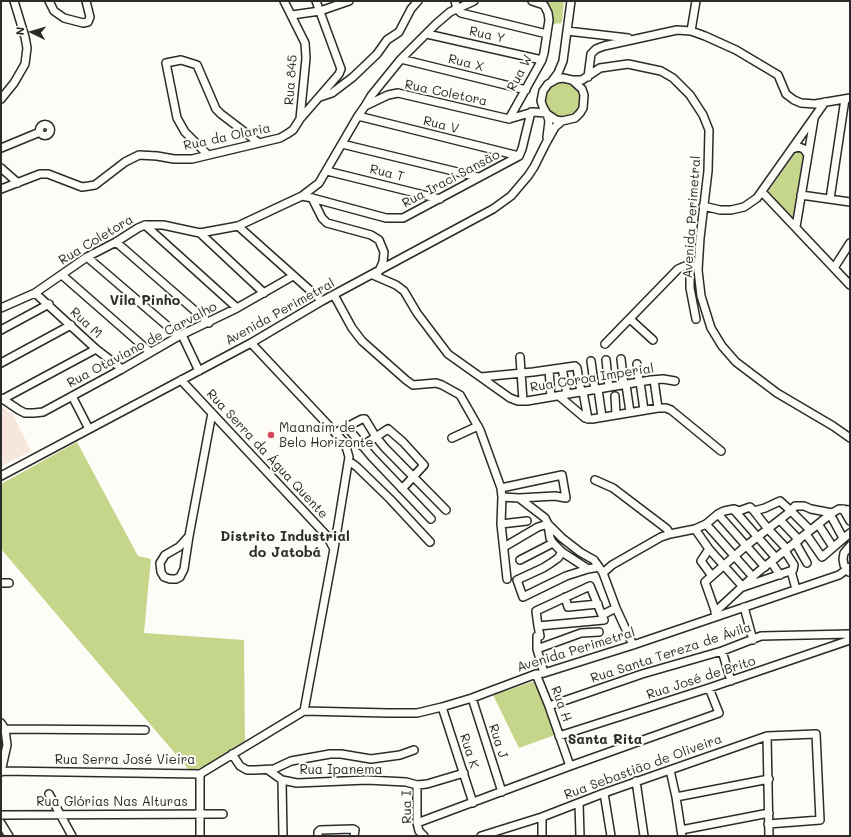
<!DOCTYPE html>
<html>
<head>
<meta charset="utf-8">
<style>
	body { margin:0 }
	#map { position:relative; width:851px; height:837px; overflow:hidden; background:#fdfcf7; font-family:Mali,sans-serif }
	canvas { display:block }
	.frame { position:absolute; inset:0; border:2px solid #2b2b2b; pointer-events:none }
	.north { position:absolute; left:12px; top:12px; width:40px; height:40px; -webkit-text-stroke:3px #fdfcf7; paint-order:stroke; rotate:275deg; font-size:11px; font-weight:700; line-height:16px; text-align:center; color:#2b2b2b }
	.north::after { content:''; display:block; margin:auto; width:14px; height:18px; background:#2b2b2b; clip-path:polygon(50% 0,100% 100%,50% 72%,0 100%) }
</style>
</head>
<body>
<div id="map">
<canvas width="851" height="837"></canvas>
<div class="frame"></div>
<div class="north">N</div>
</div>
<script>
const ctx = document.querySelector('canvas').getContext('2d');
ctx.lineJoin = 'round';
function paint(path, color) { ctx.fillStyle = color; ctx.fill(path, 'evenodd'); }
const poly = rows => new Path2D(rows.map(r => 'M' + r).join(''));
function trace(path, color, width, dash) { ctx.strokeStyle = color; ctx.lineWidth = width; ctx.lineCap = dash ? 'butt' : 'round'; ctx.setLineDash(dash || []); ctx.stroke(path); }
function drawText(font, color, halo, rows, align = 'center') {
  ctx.font = font + ' Mali,sans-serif'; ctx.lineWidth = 4; ctx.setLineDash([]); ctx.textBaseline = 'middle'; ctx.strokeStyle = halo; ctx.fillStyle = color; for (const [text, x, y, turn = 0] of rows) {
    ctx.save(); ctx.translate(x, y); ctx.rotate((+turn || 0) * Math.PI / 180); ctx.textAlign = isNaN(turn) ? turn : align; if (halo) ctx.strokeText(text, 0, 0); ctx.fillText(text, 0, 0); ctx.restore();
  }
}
const built = poly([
	[1,406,13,415,31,451,1,466]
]);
const green = poly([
	[537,1,564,1,562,22,560,24,558,23,552,25,550,17],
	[567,80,581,92,582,104,575,115,563,119,551,115,544,104,545,91,554,82],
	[800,150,805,153,794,217,793,218,790,218,768,192,796,151],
	[77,442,138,556,151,559,144,633,244,640,245,745,198,769,190,771,1,549,1,484],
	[538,680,555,735,519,748,493,695]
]);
const minor = poly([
	[49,1,54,11,64,18,83,23,88,22,90,17,86,1],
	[284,1,305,43,306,58,300,119],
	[455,1,457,9,461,13,547,34],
	[292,15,320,11,349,1],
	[567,31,628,38],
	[691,31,696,1],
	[427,34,542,60],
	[401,59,526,90],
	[588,77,591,54,596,49,604,46,677,30,691,31,705,36,736,50,778,75,786,94,794,100,801,103,815,104,850,98],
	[572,80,582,80,600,68,628,64,661,71,673,78,690,95,703,115,709,130,708,171,700,238,698,270,701,296,711,328,722,346,736,362,777,393,833,426,850,438],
	[552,81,558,73,563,61,571,1],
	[320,97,332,93,353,77,377,54,387,40,399,32,411,9,418,1],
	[1,99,14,83,25,64,27,48,25,37,14,1],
	[365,106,371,96,401,59,436,24,450,12,474,1],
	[547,114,549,121,547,137],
	[358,116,519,156],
	[509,119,542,60,544,53,549,20,548,13,544,5,532,1],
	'39.5 130a5.5 5.5 0 1 1 11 0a5.5 5.5 0 1 1-11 0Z',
	[342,144,478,177],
	[1,148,40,132],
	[792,149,799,147,804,149,808,155],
	[208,155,185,132,177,118,166,63,181,60,197,65,216,109,221,114,259,143],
	[1,168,18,183],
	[327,171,440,199],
	[1,189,40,174,48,174,82,187,89,186,95,185,125,162,139,155,157,156,174,159,192,159,280,138,287,134,293,130,300,119,339,74,341,69,316,1],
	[762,192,850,285],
	[801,195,850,202],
	[302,196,312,198,386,218,403,218,519,156,522,149,531,112],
	[312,198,322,218,327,223,371,235,379,240,384,252,383,262,379,271],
	[830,199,845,99],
	[703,206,720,210,731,210,744,207,757,198,825,102],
	[145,225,237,308],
	[238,226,322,301],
	[796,227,814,119],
	[200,233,264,293],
	[116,242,209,323],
	[87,257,179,336],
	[690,266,690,288,696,319],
	[834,268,850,243],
	[62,275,150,352],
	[373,275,396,285,404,291,417,313,448,354,510,398,518,401,527,401,651,380,663,379,675,381],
	[35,293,96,349,122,369],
	[334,295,352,328,362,341,406,380,413,385,436,383,442,385,460,395,480,430,501,488,502,497,501,524,507,579],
	[1,308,35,293,87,257,116,242,138,228,145,225,163,225,200,233,238,226,302,196,319,183,358,116,365,106,388,95,398,93,509,119,533,112,546,113],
	[630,319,653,340],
	[1,330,49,304],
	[182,335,199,371],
	[251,343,344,442,347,450,349,457,334,549],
	[605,344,678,269,685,266,698,266],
	[520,357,523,401],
	[621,359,624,385],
	[606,360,609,387],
	[591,361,595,390],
	[1,363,71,325],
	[637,364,639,382],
	[562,368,567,394],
	[549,370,551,397],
	[481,377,533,372,575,366,577,368,581,392],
	[181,380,327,536,334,549,304,711],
	[654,380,658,408],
	[640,382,644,410],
	[626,385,630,412],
	[598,389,602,417],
	[583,392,588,419],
	[72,396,89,429],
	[559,396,585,418,592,419,658,408,666,408,671,410,721,451],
	[615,396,616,414],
	[1,398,19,410,25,413,34,413,43,412,122,369,179,336,237,308,293,276],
	[3,399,96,349],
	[347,427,371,456,431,519],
	[335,433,362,419,365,419,376,437,385,448,446,510],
	[452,438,478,426],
	[362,446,388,429,403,442,424,465,402,489],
	[349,461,357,467,390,499,430,542],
	[1,476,251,343,322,301,493,209,511,196,528,176,534,167,546,143,555,127,562,121,575,118,580,113,583,108,584,95,582,89,572,80,563,78,557,79,548,84,543,91,541,101,543,107,547,114,556,120,562,121],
	[595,480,613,488,667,529,670,534,661,537,612,565,603,573],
	[501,488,562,475,566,498,555,496,519,498],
	[502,497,519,498,545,518,548,524,550,538,553,543,562,552,588,569],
	[843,509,850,521],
	[734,510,776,558],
	[754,511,768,529,787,549],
	[718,514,765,567],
	[830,514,843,538],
	[780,520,799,540],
	[501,524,527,521],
	[706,524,753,577],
	[818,524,833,547],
	[695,529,709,549,743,587,793,570,794,565,785,551],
	[670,534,695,529,706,524,718,514,724,511,734,509,739,511,750,507,754,511,765,508,780,501,791,511,795,506,804,506,811,509,832,513,839,509,850,510],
	[806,534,822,557,850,533],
	[189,536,179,547,165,555,160,563,161,572,164,577,170,579,176,579,180,577,184,569,189,536,212,413],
	[795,542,807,563],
	[504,547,538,527,548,524,562,538,580,552,594,560,599,567,603,573,616,608,633,645],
	[709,549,701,561,712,576],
	[562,552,558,558,551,563,543,568,517,580,523,597,566,576,588,569,599,567],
	[520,560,553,543],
	[771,562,780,575],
	[791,571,796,589],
	[849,572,844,565,843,559,844,553,850,546],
	[1,583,9,583],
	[565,597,568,607,598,604],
	[744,607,753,640],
	[715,612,758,572,832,513],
	[602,615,616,608],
	[717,616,705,582,747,545,791,511,810,530],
	[537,649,537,636,540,636,538,626,536,611,590,586,604,620,538,626],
	[722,651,731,681],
	[544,673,537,649,581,633,599,632],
	[536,674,549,706,570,766],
	[472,698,502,792],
	[549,706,642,674,722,651,761,636,850,634],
	[442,707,473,803],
	[304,711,388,713,417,713,442,707,472,698,536,674,544,673,633,645,839,575,850,567],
	[1,723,5,729,7,745,1,772],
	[5,729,145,730],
	[559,736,709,688,850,640],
	[767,736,769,836],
	[232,754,240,766,247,770,255,770,274,769,291,761,330,754,341,754,371,759,400,755,414,750],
	[268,770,282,780,297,783,367,780,406,782,417,785],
	[670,770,676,797,682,836],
	[1,771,200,774,304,711],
	[282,780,283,836],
	[636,781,644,836],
	[604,793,611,836],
	[49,794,72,836],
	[676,797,769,779],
	[579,803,580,836],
	[1,815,223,814],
	[1,823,9,836],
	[417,823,570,766,719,713,709,688],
	[681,830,769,813],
	[200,836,200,774],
	[318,836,318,832,320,830,353,829,355,830,354,836],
	[424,836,419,831,417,823,417,785,427,784,464,773],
	[481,836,542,817,604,793,767,736,816,734,820,820,768,824],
	[542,836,542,817]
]);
const markers = [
	[271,435,4,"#d1495b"]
];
const streetNames = [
	["Rua Y",487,35,13],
	["Rua X",466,63,14],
	["Rua W",520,73,-62],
	["Rua 845",291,80,-86],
	["Rua Coletora",446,93,12],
	["Rua V",441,125,14],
	["Rua da Olaria",227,137,-12],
	["Rua T",387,173,14],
	["Rua Iraci Sansão",451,179,-28],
	["Avenida Perimetral",692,217,-86],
	["Rua Coletora",96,240,-31],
	["Avenida Perimetral",280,312,-29],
	["Rua M",86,323,43],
	["Rua Otaviano de Carvalho",142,345,-28],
	["Rua Coroa Imperial",592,378,-9],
	["Rua Serra da Água Quente",267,454,47],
	["Avenida Perimetral",576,650,-17],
	["Rua Santa Tereza de Ávila",671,653,-18],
	["Rua José de Brito",701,678,-18],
	["Rua H",561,704,70],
	["Rua J",498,741,72],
	["Rua K",469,751,72],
	["Rua Serra José Vieira",125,760],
	["Rua Sebastião de Oliveira",643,767,-20],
	["Rua Ipanema",341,770],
	["Rua Glórias Nas Alturas",112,802],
	["Rua I",407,807,-91]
];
const poiNames = [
	["Maanaim de",279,428],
	["Belo Horizonte",279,443]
];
const neighbourhoodNames = [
	["Vila Pinho",145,301],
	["Distrito Industrial",285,537],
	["do Jatobá",285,553],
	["Santa Rita",605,740]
];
paint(built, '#f7e6dd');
paint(green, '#c5d68b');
trace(minor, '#2b2b2b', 10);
trace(minor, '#fdfcf7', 7);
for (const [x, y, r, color] of markers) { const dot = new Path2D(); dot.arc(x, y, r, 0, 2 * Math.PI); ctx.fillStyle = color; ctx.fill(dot); trace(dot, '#fdfcf7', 1.5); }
drawText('13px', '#2b2b2b', '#fdfcf7', streetNames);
drawText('13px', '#2b2b2b', '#fdfcf7', poiNames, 'left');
drawText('bold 14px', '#2b2b2b', '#fdfcf7', neighbourhoodNames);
</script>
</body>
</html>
